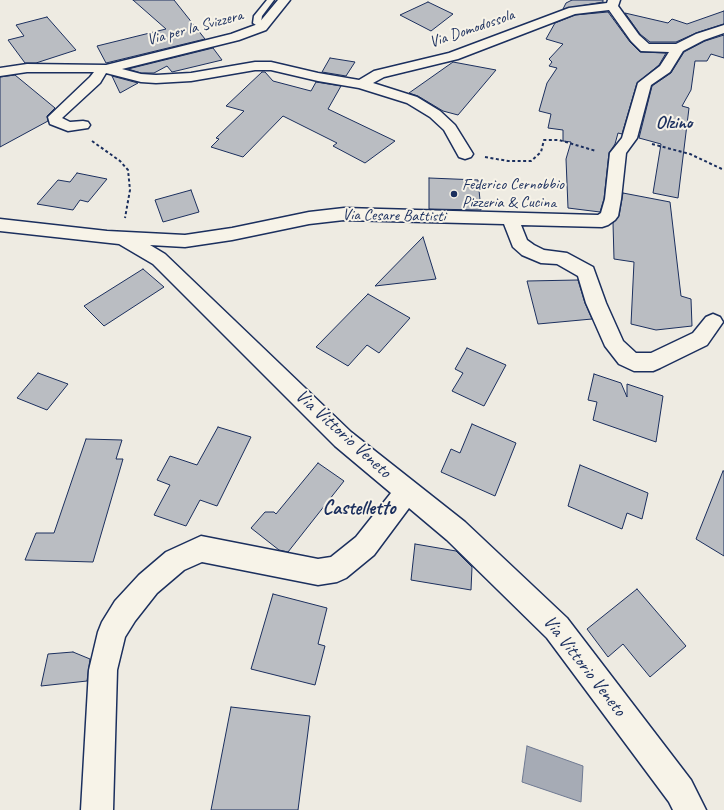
<!DOCTYPE html>
<html>
<head>
<meta charset="utf-8">
<style>
	body { margin:0 }
	canvas { display:block; background:#eeebe2 }
</style>
</head>
<body>
<canvas width="724" height="810"></canvas>
<script>
const ctx = document.querySelector('canvas').getContext('2d');
ctx.lineJoin = 'round';
function paint(path, color) { ctx.fillStyle = color; ctx.fill(path, 'evenodd'); }
const poly = rows => new Path2D(rows.map(r => 'M' + r).join(''));
function trace(path, color, width, dash) { ctx.strokeStyle = color; ctx.lineWidth = width; ctx.lineCap = dash ? 'butt' : 'round'; ctx.setLineDash(dash || []); ctx.stroke(path); }
function drawText(font, color, halo, rows, align = 'center') {
  ctx.font = font + ' Caveat,sans-serif'; ctx.lineWidth = 4; ctx.setLineDash([]); ctx.textBaseline = 'middle'; ctx.strokeStyle = halo; ctx.fillStyle = color; for (const [text, x, y, turn = 0] of rows) {
    ctx.save(); ctx.translate(x, y); ctx.rotate((+turn || 0) * Math.PI / 180); ctx.textAlign = isNaN(turn) ? turn : align; if (halo) ctx.strokeText(text, 0, 0); ctx.fillText(text, 0, 0); ctx.restore();
  }
}
const water = poly([
	[527,746,583,766,581,802,522,782,527,746]
]);
const building = poly([
	[133,0,174,0,205,39,106,63,97,46,166,29,133,0],
	[572,0,603,0,603,2,563,9,566,3,572,0],
	[428,2,453,14,431,31,400,15,428,2],
	[724,11,724,24,696,33,676,42,650,42,640,34,625,13,668,23,672,19,687,24,724,11],
	[608,12,630,42,640,52,666,53,659,65,637,83,622,134,618,133,615,144,609,153,604,199,600,212,568,208,566,159,571,142,563,141,563,130,548,128,551,114,539,111,547,83,557,68,549,66,552,62,549,59,563,44,546,39,555,23,575,15,608,12],
	[47,17,76,50,36,63,25,63,8,40,24,36,16,25,47,17],
	[724,35,724,58,711,54,707,61,695,61,691,90,682,106,689,108,678,198,653,193,661,144,639,138,652,86,671,73,684,52,705,41,724,35],
	[213,48,222,60,172,72,167,66,154,73,141,73,128,69,213,48],
	[330,58,355,62,346,76,322,72,330,58],
	[453,62,496,70,458,115,443,111,418,96,409,93,453,62],
	[262,72,265,72,273,81,311,91,316,82,341,86,328,109,395,141,365,163,333,146,337,143,283,116,243,157,211,147,219,139,216,138,244,111,226,106,262,72],
	[15,75,55,108,47,116,48,121,0,147,0,77,15,75],
	[112,76,138,83,120,93,112,76],
	[77,173,107,179,88,202,80,200,73,210,37,204,58,180,70,182,77,173],
	[429,178,478,180,481,210,429,209,429,178],
	[191,190,199,212,163,222,155,200,191,190],
	[623,193,670,202,681,296,691,299,692,326,656,330,631,324,634,262,614,259,613,223,619,216,623,193],
	[423,237,436,279,375,286,423,237],
	[143,269,164,287,104,326,84,306,143,269],
	[578,280,585,303,592,319,538,324,527,281,578,280],
	[368,294,410,318,379,353,367,345,348,366,316,347,368,294],
	[467,348,506,365,484,406,452,391,463,373,455,369,467,348],
	[38,373,68,384,47,410,17,398,38,373],
	[594,374,621,383,627,397,627,384,663,396,656,442,593,420,597,402,588,400,594,374],
	[472,424,516,443,495,496,441,472,451,449,460,453,472,424],
	[218,427,251,437,217,506,200,500,186,526,154,515,170,485,157,480,170,456,197,465,218,427],
	[86,439,122,440,116,459,123,459,93,562,25,560,36,533,54,533,86,439],
	[318,463,344,481,288,552,279,550,251,528,265,512,274,512,276,514,318,463],
	[580,465,648,493,642,519,627,513,622,529,568,506,580,465],
	[723,471,724,471,724,556,696,539,723,471],
	[415,544,456,551,472,567,471,590,411,580,415,544],
	[637,589,686,646,650,677,623,644,608,657,587,629,637,589],
	[273,594,327,608,318,644,325,646,315,685,251,669,273,594],
	[73,652,90,659,87,681,41,686,48,654,73,652],
	[231,707,310,716,298,810,211,810,231,707]
]);
const path = poly([
	[92,141,120,161,128,170,130,190,125,218],
	[652,144,690,154,724,170],
	[485,157,508,161,531,161,541,152,544,140,559,140,596,151]
]);
const service = poly([
	[267,0,274,0,262,16,261,22,266,27,262,29,253,23,254,16,267,0]
]);
const minor = poly([
	[278,0,290,0,266,30,239,40,122,69,141,74,156,75,191,73,255,62,271,62,318,73,359,80,374,71,449,53,569,8,607,3,608,0,620,0,618,6,639,35,649,44,676,44,696,34,724,25,724,33,704,40,683,51,670,72,651,85,637,138,626,153,621,199,618,216,615,220,608,225,602,227,521,225,527,240,534,245,544,250,567,253,593,267,606,303,623,341,636,353,651,353,693,333,706,317,713,314,720,317,723,322,707,345,660,368,653,371,634,371,619,364,605,346,586,303,578,276,557,264,541,263,522,255,513,247,504,224,344,220,309,224,232,240,185,247,150,245,165,254,351,432,465,522,567,618,691,780,706,810,673,810,669,802,547,638,447,540,409,508,374,555,346,578,337,582,318,585,202,562,184,570,157,593,135,621,125,637,117,670,113,810,81,810,89,670,98,632,102,622,115,601,139,575,166,552,201,536,318,559,331,557,356,537,391,493,335,446,153,264,119,244,0,231,0,219,107,231,185,235,232,228,309,212,344,208,598,215,601,213,605,199,610,153,622,138,638,83,660,66,669,52,641,51,631,41,609,10,575,14,458,59,384,77,373,83,417,97,440,111,455,125,473,154,471,157,465,159,459,157,444,130,430,117,407,103,359,88,318,81,271,70,255,70,191,81,156,83,141,82,106,73,100,83,62,118,70,122,83,121,88,122,90,125,88,128,68,131,50,124,48,117,90,77,94,72,27,72,0,76,0,68,27,64,106,65,231,34,258,24,278,0]
]);
const markers = [
	[454,194,4,"#1b2f5e"]
];
const farStreetnames = [
	["Via per la Svizzera",195,28,-15],
	["Via Domodossola",472,29,-19],
	["Via Cesare Battisti",394,216,1]
];
const farPoinames = [
	["Federico Cernobbio",462,185],
	["Pizzeria & Cucina",462,203]
];
const farQuarternames = [
	["Olzino",674,123]
];
const streetNames = [
	["Via Vittorio Veneto",343,434,42],
	["Via Vittorio Veneto",584,666,52]
];
const neighbourhoodNames = [
	["Castelletto",359,509]
];
paint(water, '#a6abb5');
trace(water, '#6e7992', 1);
paint(building, '#babdc2');
trace(building, '#1b2f5e', 1);
trace(service, '#1b2f5e', 3);
trace(minor, '#1b2f5e', 3);
trace(path, '#1b2f5e', 2, [3, 2.5]);
paint(service, '#f7f3e8');
paint(minor, '#f7f3e8');
for (const [x, y, r, color] of markers) { const dot = new Path2D(); dot.arc(x, y, r, 0, 2 * Math.PI); ctx.fillStyle = color; ctx.fill(dot); trace(dot, '#f7f3e8', 1.5); }
drawText('16px', '#1b2f5e', '#f7f3e8', farStreetnames);
drawText('16px', '#1b2f5e', '#f7f3e8', farPoinames, 'left');
drawText('bold 18px', '#1b2f5e', '#f7f3e8', farQuarternames);
drawText('19px', '#1b2f5e', '#f7f3e8', streetNames);
drawText('bold 20px', '#1b2f5e', '#f7f3e8', neighbourhoodNames);
</script>
</body>
</html>
